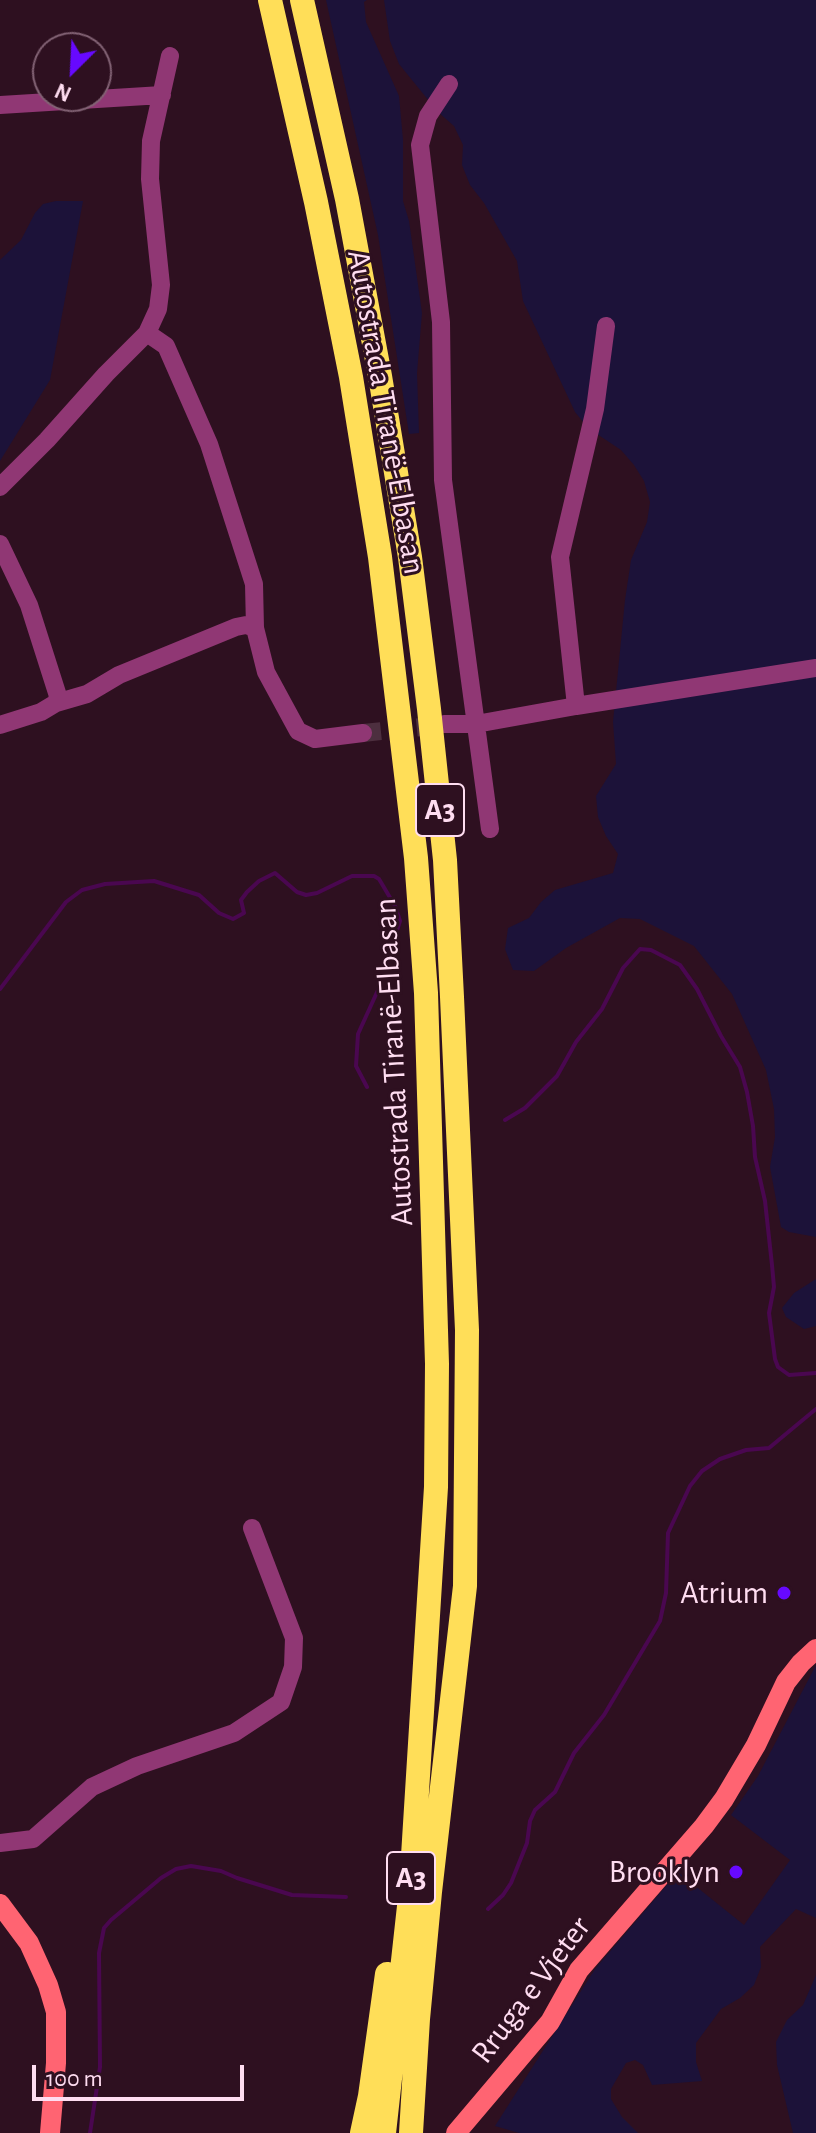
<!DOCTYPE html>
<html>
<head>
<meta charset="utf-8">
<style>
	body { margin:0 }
	#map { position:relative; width:816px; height:2133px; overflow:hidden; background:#2e1020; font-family:"Alegreya Sans",sans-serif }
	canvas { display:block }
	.north { position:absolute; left:32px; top:32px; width:80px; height:80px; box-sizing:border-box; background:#2e1020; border:2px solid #826274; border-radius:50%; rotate:204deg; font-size:22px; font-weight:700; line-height:32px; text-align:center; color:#ffddf1 }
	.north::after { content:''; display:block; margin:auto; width:28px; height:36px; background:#6709ff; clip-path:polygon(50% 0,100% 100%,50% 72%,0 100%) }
	.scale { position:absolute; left:32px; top:2065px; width:212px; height:36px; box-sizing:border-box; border:4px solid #ffddf1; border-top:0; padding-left:10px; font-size:24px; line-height:28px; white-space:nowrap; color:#ffddf1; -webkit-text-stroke:6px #2e1020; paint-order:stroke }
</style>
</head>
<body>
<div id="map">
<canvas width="816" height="2133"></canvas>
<div class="north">N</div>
<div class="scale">100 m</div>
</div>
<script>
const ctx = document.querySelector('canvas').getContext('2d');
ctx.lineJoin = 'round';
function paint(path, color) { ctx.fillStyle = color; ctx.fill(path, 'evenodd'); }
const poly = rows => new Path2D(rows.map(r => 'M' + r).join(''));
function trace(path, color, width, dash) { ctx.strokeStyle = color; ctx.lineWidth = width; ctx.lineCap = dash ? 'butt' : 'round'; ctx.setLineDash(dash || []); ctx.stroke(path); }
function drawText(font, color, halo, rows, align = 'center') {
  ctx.font = font + ' "Alegreya Sans",sans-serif'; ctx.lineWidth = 6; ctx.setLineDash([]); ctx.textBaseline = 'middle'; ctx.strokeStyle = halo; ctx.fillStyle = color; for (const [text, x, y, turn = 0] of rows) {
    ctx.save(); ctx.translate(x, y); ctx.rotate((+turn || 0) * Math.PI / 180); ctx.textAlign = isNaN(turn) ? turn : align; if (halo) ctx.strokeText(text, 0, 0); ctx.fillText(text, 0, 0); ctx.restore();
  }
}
const green = poly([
	[326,0,367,0,364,2,366,22,399,96,403,140,403,201,409,221,422,313,417,373,419,433,409,434,378,235],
	[384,0,816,0,816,1237,789,1232,781,1227,770,1167,775,1137,774,1109,766,1070,732,994,694,946,640,919,620,918,566,948,534,971,513,970,505,949,508,928,529,918,541,902,555,890,613,873,618,854,606,836,598,817,596,796,616,764,613,722,625,600,631,560,647,522,650,502,644,481,634,465,621,450,588,428,575,412,523,301,517,261,484,203,470,185,462,165,463,145,454,126,438,112,399,64,390,41],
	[56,201,83,201,50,380,0,461,0,260,21,240,35,213,43,204],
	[816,1279,816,1326,804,1329,786,1317,782,1308,794,1293],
	[816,1665,816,1918,796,1909,760,1947,761,1967,754,1985,740,1998,721,2009,696,2043,696,2062,702,2081,652,2085,643,2065,635,2060,626,2063,611,2089,611,2099,622,2117,638,2133,519,2133,495,2126,595,1969,678,1872,744,1925,790,1860,731,1815,758,1776],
	[816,1975,816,2133,793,2133,777,2065,776,2042,787,2020,803,2005]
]);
const stream = poly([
	[0,989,66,902,82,890,105,884,154,881,199,895,219,913,233,919,244,913,241,900,247,892,259,881,275,873,297,892,306,895,317,893,352,876,374,876,379,879,395,906,400,921,378,990,358,1034,356,1066,367,1087],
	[505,1120,525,1108,557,1076,576,1042,602,1009,623,968,640,949,651,950,680,965,697,989,721,1036,740,1067,747,1092,753,1126,755,1157,765,1201,772,1265,774,1287,769,1313,775,1359,778,1367,789,1375,816,1373],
	[488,1909,503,1895,511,1883,527,1843,530,1821,535,1810,555,1792,574,1753,604,1715,660,1621,666,1593,668,1533,690,1486,702,1471,720,1459,746,1450,769,1448,816,1409],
	[90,2133,100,2067,99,1953,104,1928,111,1920,161,1878,176,1869,191,1866,221,1871,237,1878,292,1895,346,1897]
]);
const minorTunnel = poly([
	[363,733,441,725]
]);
const minor = poly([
	[449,84,428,116,420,145,441,322,443,480,490,829],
	[0,105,162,95],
	[606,326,595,409,560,557,576,706,816,668],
	[147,333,166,346,209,444,254,584,255,628,266,672,298,731,315,739,363,733],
	[0,487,47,440,106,374,147,333,158,309,161,285,150,179,151,141,170,56],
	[0,544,29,605,58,696,56,703,41,712,0,725],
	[56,703,87,694,119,675,236,627,246,625,255,628],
	[444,724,476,724,576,706],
	[0,1843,33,1839,92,1787,137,1766,234,1733,281,1702,293,1667,294,1638,252,1528]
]);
const major = poly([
	[0,1904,29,1943,48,1985,56,2012,56,2063,50,2133],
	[456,2133,550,2022,579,1970,704,1826,724,1799,756,1745,786,1682,801,1663,816,1649]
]);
const highway = poly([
	[270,0,316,202,351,377,380,557,416,858,426,993,437,1364,436,1487,411,1888,384,2133],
	[302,0,347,199,380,376,410,557,429,709,445,860,452,997,467,1330,465,1586,430,1892,418,2019,411,2133],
	[362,2133,370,2096,387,1974]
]);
const markers = [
	[784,1593,8,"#6709ff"],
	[736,1872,8,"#6709ff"]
];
const shields = [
	[440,810,48],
	[411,1878,48]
];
const shieldNames = [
	["A3",440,810],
	["A3",411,1878]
];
const streetNames = [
	["Autostrada Tiranë-Elbasan",386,412,80],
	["Autostrada Tiranë-Elbasan",394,1062,-93],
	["Rruga e Vjeter",531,1990,-53]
];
const poiNames = [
	["Atrium",768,1593],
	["Brooklyn",720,1872]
];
paint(green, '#1c1239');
trace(stream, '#4a0750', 4);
trace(minorTunnel, '#4d2f3f', 18, [18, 9]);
trace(minor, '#903774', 18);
trace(major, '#ff6472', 20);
trace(highway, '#ffde58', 24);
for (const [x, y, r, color] of markers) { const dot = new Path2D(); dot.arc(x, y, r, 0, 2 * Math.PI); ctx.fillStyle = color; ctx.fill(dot); trace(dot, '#2e1020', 3); }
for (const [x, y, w] of shields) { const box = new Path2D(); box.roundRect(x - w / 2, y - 26, w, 52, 6); ctx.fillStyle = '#2e1020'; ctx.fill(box); trace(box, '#ffddf1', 2); }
drawText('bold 30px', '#ffddf1', null, shieldNames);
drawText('32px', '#ffddf1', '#2e1020', streetNames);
drawText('32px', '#ffddf1', '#2e1020', poiNames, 'right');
</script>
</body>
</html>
